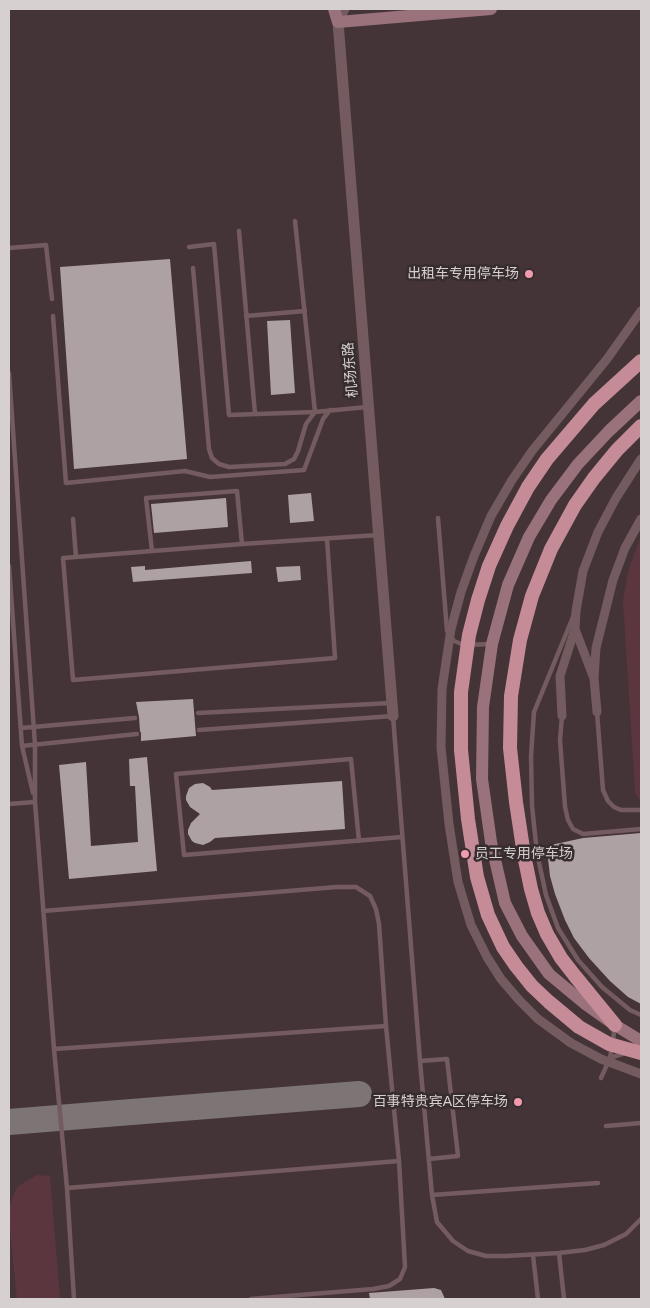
<!DOCTYPE html>
<html>
<head>
<meta charset="utf-8">
<style>
	body { margin:0 }
	#map { position:relative; width:650px; height:1308px; overflow:hidden; background:#372d2e; font-family:Arial,sans-serif }
	canvas { display:block }
	.frame { position:absolute; inset:0; border:10px solid #d7d0d1; pointer-events:none }
</style>
</head>
<body>
<div id="map">
<canvas width="650" height="1308"></canvas>
<div class="frame"></div>
</div>
<script>
const ctx = document.querySelector('canvas').getContext('2d');
ctx.lineJoin = 'round';
function paint(path, color) { ctx.fillStyle = color; ctx.fill(path, 'evenodd'); }
const poly = rows => new Path2D(rows.map(r => 'M' + r).join(''));
function trace(path, color, width, dash) { ctx.strokeStyle = color; ctx.lineWidth = width; ctx.lineCap = dash ? 'butt' : 'round'; ctx.setLineDash(dash || []); ctx.stroke(path); }
function drawText(font, color, halo, rows, align = 'center') {
  ctx.font = font + ' Arial,"Noto Sans SC",sans-serif'; ctx.lineWidth = 5; ctx.setLineDash([]); ctx.textBaseline = 'middle'; ctx.strokeStyle = halo; ctx.fillStyle = color; for (const [text, x, y, turn = 0] of rows) {
    ctx.save(); ctx.translate(x, y); ctx.rotate((+turn || 0) * Math.PI / 180); ctx.textAlign = isNaN(turn) ? turn : align; if (halo) ctx.strokeText(text, 0, 0); ctx.fillText(text, 0, 0); ctx.restore();
  }
}
const built = poly([
	[9,9,641,9,641,1299,9,1299]
]);
const green = poly([
	[641,537,641,800,638,798,635,791,623,601,628,572,637,547],
	[37,1175,50,1176,60,1299,17,1299,9,1220,9,1207,17,1187]
]);
const taxiway = poly([
	[9,1122,119,1113,359,1094]
]);
const building = poly([
	[170,259,187,459,74,469,60,267],
	[290,320,295,393,271,395,267,321],
	[311,493,314,521,290,523,288,495],
	[226,498,228,527,154,533,151,504],
	[251,561,252,573,133,582,131,567,145,566,145,570],
	[300,566,301,580,278,582,276,567],
	[193,699,196,736,141,741,141,733,140,731,139,717,136,702],
	[147,757,157,871,69,879,59,765,86,762,91,846,138,842,135,786,130,786,129,759],
	[342,781,345,829,215,838,210,842,203,845,195,843,192,841,188,834,188,830,191,823,200,814,190,807,186,800,186,796,189,788,195,784,203,783,210,787,212,790],
	[641,833,641,1004,628,997,610,981,589,958,574,938,565,920,555,894,550,876,547,850,548,847,551,845,583,838],
	[434,1288,441,1290,445,1299,370,1299,369,1293]
]);
const service = poly([
	[239,231,255,414],
	[189,247,214,244,229,415,315,412,367,407],
	[9,248,46,245,52,299],
	[193,268,209,449,212,458,219,464,229,467,285,464,294,459,298,451,306,424,315,412,295,221],
	[53,316,66,483,185,471,210,477,304,470,319,430,323,419,330,410],
	[246,316,305,311],
	[9,373,35,745,35,802,54,1049,67,1188,74,1299],
	[438,518,447,631,454,641,464,645,492,644],
	[73,519,76,557],
	[327,539,335,658,73,680,63,558,242,544,378,535],
	[152,551,146,498,237,491,242,544],
	[9,566,22,746,33,793],
	[573,617,534,712,531,756,532,806,537,853,546,895,558,928,578,960,602,987,630,1010,641,1015],
	[597,712,603,790,608,801,614,807,621,810,641,810],
	[198,713,391,703],
	[562,716,560,740,565,807,568,820,573,829,583,834,641,829],
	[21,728,135,718],
	[199,730,393,716,420,1061,432,1195,437,1222,453,1241,468,1251,486,1256,506,1256,559,1253,585,1250,604,1245,626,1234,641,1219],
	[22,746,137,734],
	[9,804,35,802],
	[359,841,351,759,176,774,184,855,402,837],
	[43,911,337,887,356,887,370,896,376,909,379,924,386,1026,399,1161,405,1267,400,1279,389,1286,373,1289,251,1299],
	[54,1049,386,1026],
	[610,1058,625,1053],
	[420,1061,447,1059,458,1156,429,1159],
	[601,1078,610,1058,615,1026],
	[606,1126,641,1123],
	[67,1188,399,1161],
	[432,1195,598,1183],
	[559,1253,564,1299],
	[533,1255,538,1299]
]);
const minor = poly([
	[336,19,338,22,345,9],
	[575,629,593,676],
	[597,712,594,678,596,648,613,580,625,548,641,519],
	[562,716,560,676,575,629,576,611,583,571,598,532,616,498,641,459]
]);
const tertiary = poly([
	[338,22,393,716]
]);
const secondary = poly([
	[334,9,338,22],
	[338,22,491,9],
	[641,401,609,431,578,464,551,500,529,537,508,585,492,644,483,707,482,779,491,842,505,903,522,936,549,974,584,1003,615,1025,641,1041]
]);
const trunk = poly([
	[615,1025,575,976,561,958,547,934,538,913,531,889,524,855,516,802,510,748,511,696,520,640,532,596,551,549,575,505,594,478,617,450,641,426]
]);
const minorBridge = poly([
	[641,311,607,359,532,451,512,480,491,516,474,556,461,592,451,629,442,689,441,747,449,824,458,882,471,925,487,957,501,979,519,1000,538,1019,571,1043,601,1059,641,1074]
]);
const trunkBridge = poly([
	[641,361,594,404,547,459,528,487,507,526,489,566,478,600,469,635,461,692,461,750,468,819,477,877,488,915,503,947,516,966,532,986,549,1002,579,1027,609,1044,641,1053]
]);
const markers = [
	[529,274,5,"#f29aae"],
	[465,854,5,"#f29aae"],
	[518,1102,5,"#f29aae"]
];
const poiNames = [
	["出租车专用停车场",519,274],
	["员工专用停车场",475,854,"left"],
	["百事特贵宾A区停车场",508,1102]
];
const streetNames = [
	["机场东路",351,370,-95]
];
paint(built, '#453437');
paint(green, '#5c363f');
trace(taxiway, '#7c7475', 26);
paint(building, '#aea1a3');
trace(service, '#745b60', 4.5);
trace(minor, '#745b60', 9);
trace(tertiary, '#745b60', 11);
trace(secondary, '#9a727b', 12);
trace(trunk, '#c58c98', 14);
trace(minorBridge, '#745b60', 9);
trace(trunkBridge, '#c58c98', 14);
for (const [x, y, r, color] of markers) { const dot = new Path2D(); dot.arc(x, y, r, 0, 2 * Math.PI); ctx.fillStyle = color; ctx.fill(dot); trace(dot, '#372d2e', 2); }
drawText('14px', '#d7d0d1', '#372d2e', poiNames, 'right');
drawText('14px', '#d7d0d1', '#372d2e', streetNames);
</script>
</body>
</html>
